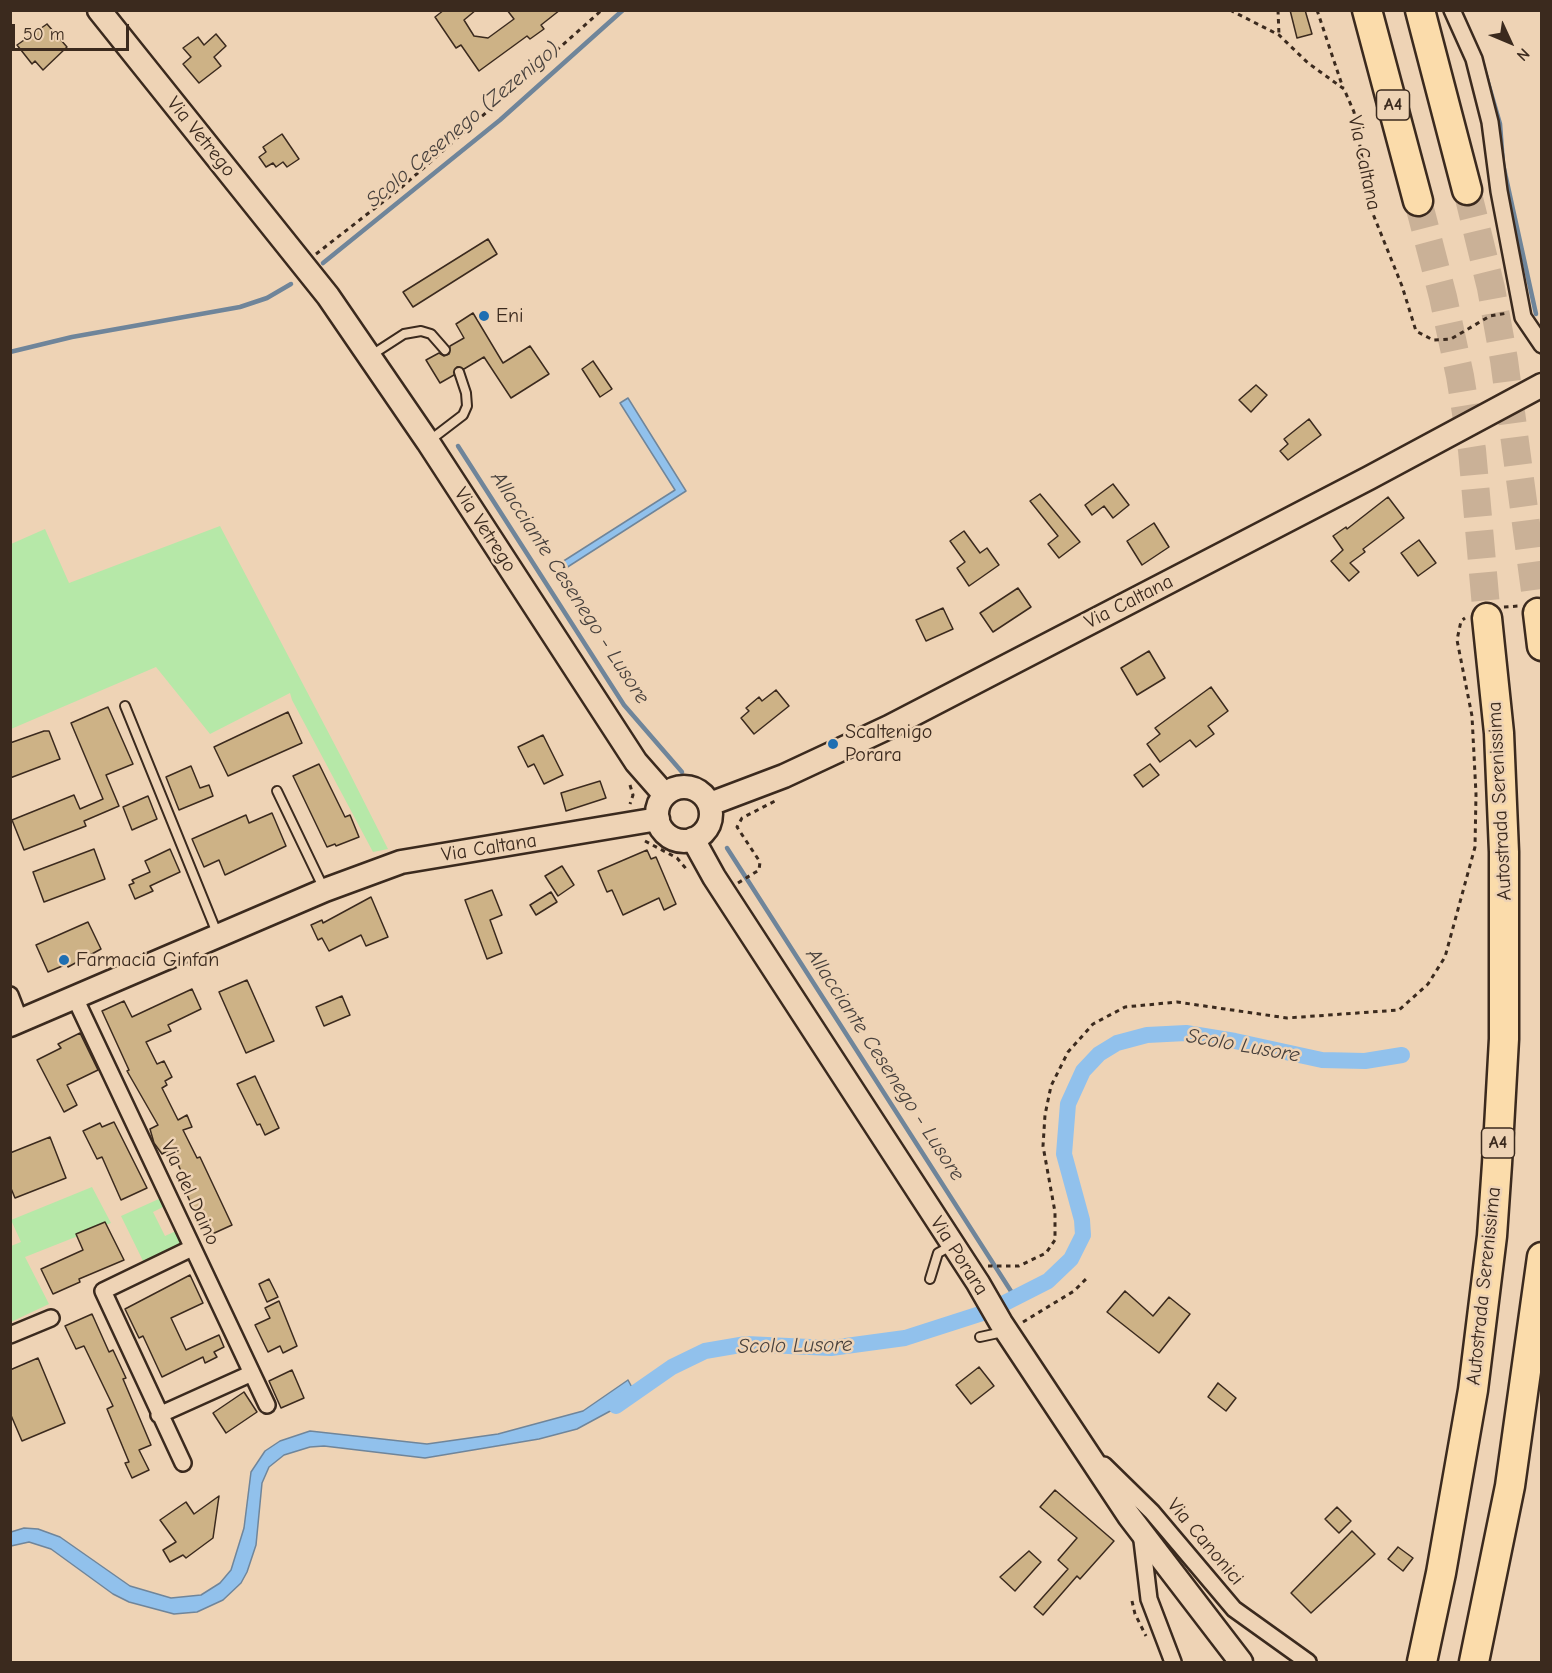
<!DOCTYPE html>
<html>
<head>
<meta charset="utf-8">
<style>
	body { margin:0 }
	#map { position:relative; width:1552px; height:1673px; overflow:hidden; background:#eed3b5; font-family:"Comic Neue",sans-serif }
	canvas { display:block }
	.frame { position:absolute; inset:0; border:12px solid #3b2a1e; pointer-events:none }
	.north { position:absolute; left:1480px; top:12px; width:60px; height:60px; -webkit-text-stroke:4px #eed3b5; paint-order:stroke; rotate:134deg; font-size:16px; font-weight:700; line-height:24px; text-align:center; color:#3b2a1e }
	.north::after { content:''; display:block; margin:auto; width:21px; height:27px; background:#3b2a1e; clip-path:polygon(50% 0,100% 100%,50% 72%,0 100%) }
	.scale { position:absolute; left:12px; top:24px; width:117px; height:27px; box-sizing:border-box; border:3px solid #3b2a1e; border-top:0; padding-left:8px; font-size:18px; line-height:21px; white-space:nowrap; color:#3b2a1e; -webkit-text-stroke:4px #eed3b5; paint-order:stroke }
</style>
</head>
<body>
<div id="map">
<canvas width="1552" height="1673"></canvas>
<div class="frame"></div>
<div class="north">N</div>
<div class="scale">50 m</div>
</div>
<script>
const ctx = document.querySelector('canvas').getContext('2d');
ctx.lineJoin = 'round';
function paint(path, color) { ctx.fillStyle = color; ctx.fill(path, 'evenodd'); }
const poly = rows => new Path2D(rows.map(r => 'M' + r).join(''));
function trace(path, color, width, dash) { ctx.strokeStyle = color; ctx.lineWidth = width; ctx.lineCap = dash ? 'butt' : 'round'; ctx.setLineDash(dash || []); ctx.stroke(path); }
function drawText(font, color, halo, rows, align = 'center') {
  ctx.font = font + ' "Comic Neue",sans-serif'; ctx.lineWidth = 5; ctx.setLineDash([]); ctx.textBaseline = 'middle'; ctx.strokeStyle = halo; ctx.fillStyle = color; for (const [text, x, y, turn = 0] of rows) {
    ctx.save(); ctx.translate(x, y); ctx.rotate((+turn || 0) * Math.PI / 180); ctx.textAlign = isNaN(turn) ? turn : align; if (halo) ctx.strokeText(text, 0, 0); ctx.fillText(text, 0, 0); ctx.restore();
  }
}
const green = poly([
	[220,526,347,768,388,849,373,852,292,700,290,693,210,734,156,667,11,729,11,544,45,529,69,583],
	[92,1187,111,1223,25,1257,49,1304,11,1322,11,1246,21,1242,11,1220],
	[161,1198,165,1206,153,1212,165,1236,176,1231,182,1246,144,1263,121,1216]
]);
const water = poly([
	[628,398,686,491,566,568,562,562,675,490,620,403,628,398],
	[628,1380,635,1393,614,1409,577,1429,539,1439,425,1458,324,1446,310,1447,284,1455,269,1467,262,1483,256,1545,247,1572,241,1583,223,1600,197,1612,174,1614,129,1602,113,1594,51,1549,29,1542,11,1546,11,1532,24,1528,38,1529,60,1537,130,1586,171,1598,201,1595,220,1583,231,1570,244,1528,251,1472,265,1451,280,1441,310,1431,427,1444,498,1434,583,1411,628,1380]
]);
const stream = poly([
	[1482,62,1500,124,1503,164,1536,314],
	[323,263,500,120,623,10],
	[10,352,72,337,240,307,267,298,291,284],
	[458,446,624,705,682,772],
	[727,848,1016,1299]
]);
const canal = poly([
	[616,1406,672,1367,705,1351,746,1344,831,1348,905,1338,989,1311,1048,1281,1071,1259,1083,1235,1082,1220,1064,1154,1068,1104,1083,1071,1099,1054,1117,1043,1147,1035,1186,1033,1235,1041,1322,1060,1365,1061,1402,1055]
]);
const building = poly([
	[444,10,476,10,464,20,474,36,488,38,514,19,507,10,560,10,541,25,544,29,530,39,527,36,479,71,461,45,456,48,435,17,444,10],
	[1290,10,1305,10,1312,34,1297,38,1290,10],
	[47,24,67,47,43,70,35,61,32,64,17,45,47,24],
	[216,34,226,46,214,57,221,66,199,83,183,64,191,57,183,48,198,37,204,45,216,34],
	[282,134,299,159,287,167,283,162,276,167,273,163,266,167,259,157,266,152,263,147,282,134],
	[488,239,497,254,413,307,403,292,488,239],
	[473,313,503,363,530,346,549,374,511,398,484,357,464,369,457,367,454,375,440,383,426,360,439,353,444,356,449,354,450,346,464,338,456,324,473,313],
	[593,361,612,389,600,397,582,369,593,361],
	[1256,385,1267,395,1251,412,1239,400,1256,385],
	[1309,419,1321,435,1288,460,1280,451,1288,444,1284,439,1309,419],
	[1113,484,1129,505,1113,518,1104,506,1092,515,1085,505,1113,484],
	[1040,494,1080,542,1059,558,1048,544,1058,536,1030,501,1040,494],
	[1388,497,1404,518,1363,549,1365,552,1350,563,1359,572,1349,581,1331,561,1343,550,1333,536,1346,527,1347,529,1388,497],
	[1154,523,1169,547,1142,565,1127,541,1154,523],
	[964,531,980,553,987,548,999,565,969,586,957,568,965,562,950,541,964,531],
	[1419,540,1436,563,1418,576,1401,553,1419,540],
	[1018,588,1031,607,993,632,980,613,1018,588],
	[943,608,953,629,926,641,916,620,943,608],
	[1149,651,1165,678,1137,695,1121,668,1149,651],
	[1211,687,1228,711,1208,726,1214,734,1196,747,1190,740,1160,762,1147,744,1160,734,1155,728,1211,687],
	[776,690,789,706,754,734,741,718,749,711,746,708,759,697,762,701,776,690],
	[108,707,133,764,106,775,119,806,84,821,86,826,24,850,12,820,74,795,80,809,103,799,71,723,108,707],
	[288,712,302,743,228,776,214,747,288,712],
	[44,731,49,731,60,759,10,778,10,743,44,731],
	[543,735,563,775,544,784,534,764,528,767,518,747,543,735],
	[319,764,345,817,350,815,359,837,336,846,335,844,327,847,293,776,319,764],
	[1150,764,1159,775,1143,787,1134,775,1150,764],
	[191,766,200,788,209,785,213,796,179,810,166,777,191,766],
	[600,781,606,798,566,811,561,793,600,781],
	[148,796,157,819,132,830,123,807,148,796],
	[272,813,286,846,225,875,219,860,204,867,192,839,246,815,249,823,272,813],
	[94,849,105,879,44,902,33,872,94,849],
	[170,849,180,872,150,886,153,891,135,899,129,885,134,883,132,880,150,872,145,861,170,849],
	[647,850,651,859,656,857,676,904,664,910,659,898,623,915,612,890,607,892,598,871,647,850],
	[562,866,574,885,558,896,545,876,562,866],
	[492,890,502,915,490,920,502,953,487,959,465,900,492,890],
	[551,892,557,902,536,915,530,905,551,892],
	[371,897,388,937,366,946,361,935,329,951,322,938,318,940,311,925,322,920,323,923,371,897],
	[88,922,101,949,68,967,67,964,48,972,36,945,88,922],
	[247,980,274,1041,246,1053,219,992,247,980],
	[192,989,201,1009,168,1025,171,1031,146,1042,157,1064,164,1061,172,1077,165,1081,167,1085,162,1088,178,1120,187,1115,192,1127,183,1130,197,1158,200,1157,232,1225,210,1235,202,1218,198,1219,183,1186,187,1184,171,1149,162,1154,154,1143,150,1129,158,1125,127,1071,129,1070,102,1011,124,1001,132,1017,192,989],
	[342,996,350,1015,324,1026,316,1007,342,996],
	[80,1033,98,1070,67,1085,77,1105,64,1112,37,1060,61,1048,58,1044,80,1033],
	[255,1076,279,1128,265,1135,260,1124,257,1125,237,1084,255,1076],
	[114,1122,147,1188,121,1200,102,1157,97,1159,83,1131,100,1123,102,1127,114,1122],
	[50,1137,66,1178,15,1198,10,1186,10,1153,50,1137],
	[105,1222,124,1260,79,1279,80,1282,53,1294,41,1269,83,1250,76,1234,105,1222],
	[190,1275,203,1303,171,1318,186,1350,219,1335,224,1347,214,1352,217,1357,205,1363,203,1357,162,1377,143,1336,139,1338,125,1309,190,1275],
	[269,1279,278,1297,267,1302,259,1284,269,1279],
	[1125,1291,1153,1316,1169,1297,1190,1314,1159,1353,1107,1312,1125,1291],
	[279,1301,297,1346,283,1353,280,1346,268,1352,255,1325,270,1318,265,1308,279,1301],
	[92,1314,109,1352,113,1350,126,1378,123,1379,151,1445,139,1450,149,1470,132,1478,125,1463,129,1462,107,1409,113,1406,84,1346,76,1349,65,1326,92,1314],
	[38,1358,65,1423,22,1441,10,1413,10,1370,38,1358],
	[979,1367,994,1386,971,1404,956,1385,979,1367],
	[292,1370,304,1398,281,1408,269,1381,292,1370],
	[1218,1383,1236,1398,1226,1411,1208,1397,1218,1383],
	[244,1392,257,1412,226,1433,213,1413,244,1392],
	[1055,1490,1114,1541,1080,1579,1077,1576,1043,1615,1034,1607,1068,1569,1058,1560,1077,1538,1040,1507,1055,1490],
	[219,1496,213,1538,186,1558,183,1555,170,1562,163,1550,176,1542,160,1520,186,1502,194,1514,219,1496],
	[1337,1507,1351,1521,1339,1533,1325,1519,1337,1507],
	[1352,1531,1375,1554,1311,1613,1291,1593,1352,1531],
	[1398,1547,1413,1558,1403,1571,1388,1559,1398,1547],
	[1029,1551,1041,1562,1015,1591,1000,1577,1029,1551]
]);
const highwayTunnel = poly([
	[1467,190,1491,288,1504,360,1538,613],
	[1418,201,1443,297,1460,376,1472,450,1487,618]
]);
const path = poly([
	[1230,10,1279,35,1308,63,1344,89,1354,112,1371,209,1402,286,1416,331,1433,340,1451,339,1490,316,1508,313],
	[1278,10,1279,35],
	[1317,10,1343,88],
	[316,254,402,187,602,10],
	[1504,607,1519,606],
	[630,785,633,795,630,804],
	[645,841,677,858,688,871],
	[738,883,759,870,760,862,737,827,742,818,775,801],
	[988,1266,1019,1266,1046,1253,1055,1240,1055,1212,1043,1146,1045,1115,1051,1086,1068,1052,1093,1024,1125,1007,1177,1002,1287,1018,1399,1010,1428,984,1445,957,1475,847,1476,794,1472,716,1457,640,1461,621,1465,618],
	[1023,1322,1074,1291,1088,1277],
	[1132,1601,1135,1614,1146,1636]
]);
const lane = poly([
	[370,356,404,334,421,331,431,334,445,350],
	[429,441,463,415,467,406,466,393,459,372],
	[125,706,217,933],
	[277,791,324,889],
	[930,1279,938,1253,951,1246],
	[980,1337,1003,1332]
]);
const street = poly([
	[1452,10,1474,59,1490,122,1499,191,1523,317,1542,345],
	[10,995,20,1021],
	[75,998,267,1405],
	[10,1335,51,1318],
	[159,1415,250,1374],
	[183,1463,103,1291,192,1248],
	[1104,1465,1152,1512,1234,1609,1308,1662],
	[1141,1532,1149,1599,1173,1662]
]);
const secondary = poly([
	[99,10,328,296,428,442,636,762,665,795],
	'657 814a27 27 0 1 1 54 0a27 27 0 1 1-54 0Z',
	[710,804,784,776,889,727,1369,478,1542,385],
	[693,839,714,877,978,1283,1001,1323,1129,1516,1241,1662],
	[10,1025,325,890,401,862,658,819]
]);
const highway = poly([
	[1367,10,1418,201],
	[1420,10,1467,190],
	[1538,613,1542,646],
	[1422,1662,1441,1573,1473,1390,1492,1236,1497,1164,1504,1039,1504,852,1499,733,1487,618],
	[1474,1662,1510,1486,1542,1257]
]);
const markers = [
	[484,316,6,"#1f6fb2"],
	[833,744,6,"#1f6fb2"],
	[64,960,6,"#1f6fb2"]
];
const shields = [
	[1393,105,33],
	[1498,1143,33]
];
const shieldNames = [
	["A4",1393,105],
	["A4",1498,1143]
];
const streetNames = [
	["Via Vetrego",201,137,51],
	["Via Caltana",1364,163,78],
	["Via Vetrego",485,530,57],
	["Via Caltana",1129,602,-27],
	["Autostrada Serenissima",1500,801,-93],
	["Via Caltana",489,848,-9],
	["Via del Daino",190,1193,65],
	["Via Porara",959,1256,57],
	["Autostrada Serenissima",1484,1286,-84],
	["Via Canonici",1205,1542,50]
];
const poiNames = [
	["Eni",496,316],
	["Scaltenigo",845,732],
	["Porara",845,755],
	["Farmacia Ginfan",76,960]
];
const waterNames = [
	["Scolo Cesenego (Zezenigo)",463,125,-40],
	["Allacciante Cesenego - Lusore",570,588,57],
	["Scolo Lusore",1243,1046,10],
	["Allacciante Cesenego - Lusore",885,1065,57],
	["Scolo Lusore",795,1346,-1]
];
paint(green, '#b6e8a8');
paint(water, '#91c1ec');
trace(water, '#6f859a', 1.5);
trace(stream, '#6f859a', 4.5);
trace(canal, '#91c1ec', 16);
paint(building, '#cdb286');
trace(building, '#3b2a1e', 1.5);
trace(highwayTunnel, '#cab197', 28, [28, 14]);
trace(lane, '#3b2a1e', 12);
trace(street, '#3b2a1e', 20);
trace(secondary, '#3b2a1e', 27);
trace(highway, '#3b2a1e', 33);
trace(path, '#3b2a1e', 3, [4.5, 4.5]);
trace(lane, '#eed3b5', 8);
trace(street, '#eed3b5', 15);
trace(secondary, '#eed3b5', 22);
trace(highway, '#fbdcab', 28);
for (const [x, y, r, color] of markers) { const dot = new Path2D(); dot.arc(x, y, r, 0, 2 * Math.PI); ctx.fillStyle = color; ctx.fill(dot); trace(dot, '#eed3b5', 2); }
for (const [x, y, w] of shields) { const box = new Path2D(); box.roundRect(x - w / 2, y - 15, w, 30, 4.5); ctx.fillStyle = '#eed3b5'; ctx.fill(box); trace(box, '#3b2a1e', 1.5); }
drawText('bold 18px', '#3b2a1e', null, shieldNames);
drawText('20px', '#3b2a1e', '#eed3b5', streetNames);
drawText('20px', '#3b2a1e', '#eed3b5', poiNames, 'left');
drawText('italic 21px', '#48413d', '#eed3b5', waterNames);
</script>
</body>
</html>
